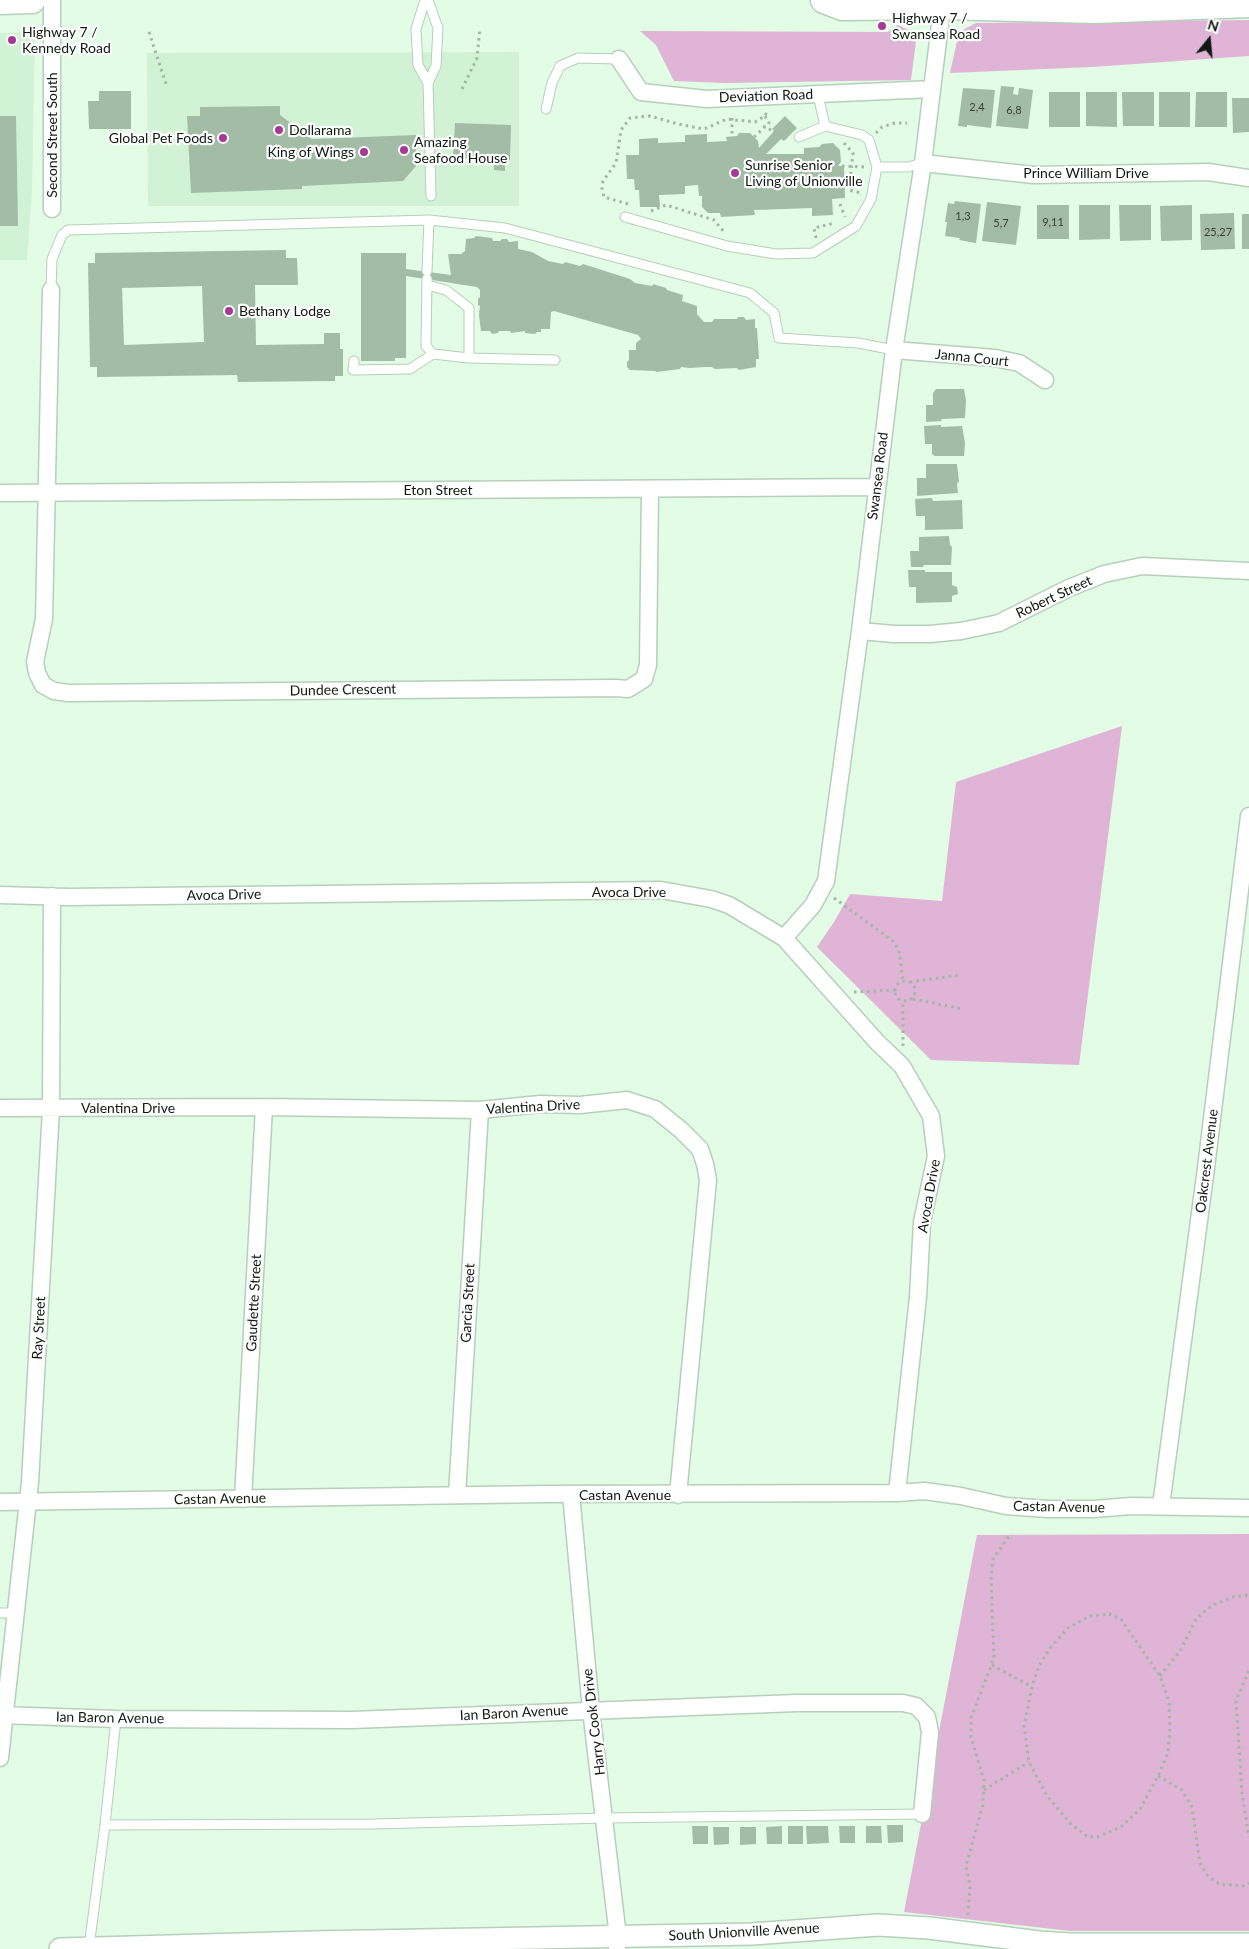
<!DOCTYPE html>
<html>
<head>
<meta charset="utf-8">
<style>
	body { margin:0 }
	#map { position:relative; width:1249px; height:1949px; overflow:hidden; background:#e2fce5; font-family:Lato,sans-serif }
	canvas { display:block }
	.north { position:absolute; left:1184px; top:15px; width:50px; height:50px; -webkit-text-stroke:4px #fff; paint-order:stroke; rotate:17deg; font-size:14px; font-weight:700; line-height:20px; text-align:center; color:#101912 }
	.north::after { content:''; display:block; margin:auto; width:18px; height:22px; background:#101912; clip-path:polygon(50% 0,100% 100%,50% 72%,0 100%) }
</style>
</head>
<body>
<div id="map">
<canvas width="1249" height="1949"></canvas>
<div class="north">N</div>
</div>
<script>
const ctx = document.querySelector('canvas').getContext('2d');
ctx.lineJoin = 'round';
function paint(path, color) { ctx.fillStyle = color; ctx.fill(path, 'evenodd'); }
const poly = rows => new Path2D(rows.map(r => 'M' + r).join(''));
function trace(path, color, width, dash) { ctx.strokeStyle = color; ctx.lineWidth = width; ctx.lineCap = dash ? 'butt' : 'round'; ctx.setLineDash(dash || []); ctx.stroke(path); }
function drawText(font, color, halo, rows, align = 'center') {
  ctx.font = font + ' Lato,sans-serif'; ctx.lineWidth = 4.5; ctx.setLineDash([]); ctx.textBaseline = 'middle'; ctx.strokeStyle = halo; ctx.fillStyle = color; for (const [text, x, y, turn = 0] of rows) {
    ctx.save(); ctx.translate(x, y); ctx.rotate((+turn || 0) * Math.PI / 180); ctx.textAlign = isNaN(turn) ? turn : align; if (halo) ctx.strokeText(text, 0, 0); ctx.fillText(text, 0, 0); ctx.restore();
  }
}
const built = poly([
	[35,32,32,191,27,260,0,260,0,33],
	[519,52,519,206,148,206,147,53]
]);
const green = poly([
	[1249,20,1249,56,1092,67,950,73,959,32,976,23],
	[898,25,917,34,911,80,725,83,674,81,656,45,640,31,888,32],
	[1122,726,1079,1065,931,1060,817,947,834,922,850,894,942,901,956,782],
	[1249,1534,1249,1931,1070,1931,904,1912,977,1535]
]);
const building = poly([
	[1001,86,1014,87,1013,94,1018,95,1019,88,1033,90,1028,129,996,126],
	[963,88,995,90,991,128,967,125,967,127,958,126],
	[99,91,131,91,131,129,89,129,88,101,99,101],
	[1049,92,1080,92,1080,127,1049,127],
	[1086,92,1117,92,1117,127,1086,126],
	[1122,92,1154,92,1154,126,1123,126],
	[1159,92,1190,92,1190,127,1159,127],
	[1196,92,1227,92,1227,127,1195,127],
	[1232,98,1249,98,1249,132,1233,133],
	[280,106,280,115,312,139,416,135,416,166,403,181,302,186,302,189,191,193,187,116,200,116,200,107],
	[0,116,16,116,18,226,0,226],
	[785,116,797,128,784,141,781,139,766,154,804,154,804,148,819,147,822,144,833,143,840,150,841,162,838,166,844,166,845,198,832,199,833,215,812,216,812,208,754,210,755,215,721,217,720,213,708,213,702,207,702,196,699,196,698,185,685,186,685,194,659,195,660,207,640,207,639,190,635,190,634,179,627,179,626,155,639,155,639,139,658,138,658,143,685,142,685,135,707,134,707,142,727,141,726,137,737,136,739,133,750,133,758,141,759,148,774,131,772,129],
	[455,123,511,125,510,160,505,160,505,171,494,170,494,160,453,157],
	[955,201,981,204,976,243,959,240,960,238,945,236,947,222,945,222,948,203,954,204],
	[987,202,1021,206,1016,245,982,241],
	[1037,205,1069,205,1069,239,1037,239],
	[1079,205,1110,205,1110,239,1079,240],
	[1119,205,1151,205,1151,240,1120,241],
	[1192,205,1192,240,1161,241,1160,206],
	[1234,213,1235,249,1201,250,1200,214],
	[1242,214,1249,214,1249,249,1242,249],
	[476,236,492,238,493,241,500,241,502,239,507,239,509,242,518,241,518,249,532,252,548,261,563,264,565,262,580,266,583,264,630,279,635,283,652,286,653,284,666,288,667,290,683,295,682,301,697,306,697,314,704,322,712,322,714,319,737,319,738,317,744,317,746,320,755,319,755,328,757,328,759,359,756,359,756,367,739,370,737,368,715,369,712,367,705,367,690,368,681,367,680,369,657,372,655,371,630,370,627,367,627,362,629,360,629,350,636,350,636,343,641,339,638,335,554,311,551,312,550,329,541,329,541,332,537,332,535,334,525,333,525,331,511,333,510,331,499,331,498,333,492,334,490,331,481,331,479,315,480,306,478,305,478,299,480,297,480,290,477,287,406,276,406,358,395,358,395,361,361,361,361,253,406,253,406,269,451,275,448,254,461,254,465,251,466,239,474,238],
	[286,250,286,258,297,258,298,285,255,285,256,345,324,344,324,333,340,333,340,349,343,349,343,376,335,376,335,381,238,382,237,375,97,377,97,367,90,367,88,263,95,263,95,253],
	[202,286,204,342,124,345,122,288],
	[936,389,964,389,966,401,965,418,941,419,942,421,926,422,926,405,933,405,933,393],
	[941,425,941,427,962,426,965,443,964,456,935,456,932,454,932,444,925,444,924,426],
	[926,464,957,464,959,482,957,483,958,493,917,496,917,478,926,478],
	[932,498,933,501,962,500,963,529,925,530,925,516,916,516,915,499],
	[949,536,950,545,952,547,951,565,923,565,924,567,911,567,910,551,919,551,919,537],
	[908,570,925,570,925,572,952,572,952,585,957,587,958,594,952,596,952,602,916,603,916,587,909,587],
	[887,1825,903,1825,903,1842,888,1843],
	[692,1826,708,1826,708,1844,693,1844],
	[782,1826,782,1844,767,1844,766,1827],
	[788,1826,803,1826,803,1844,788,1844],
	[806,1826,828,1826,829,1843,807,1844],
	[839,1826,855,1826,855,1843,840,1843],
	[866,1826,881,1826,882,1843,866,1843],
	[713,1827,729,1827,729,1844,714,1845],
	[740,1827,756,1827,756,1844,740,1845]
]);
const path = poly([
	[149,32,167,87],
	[462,89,477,58,480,28],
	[732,118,732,136],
	[763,126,787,138],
	[876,133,882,127,895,123,907,123],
	[754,137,769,123,765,116],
	[844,143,853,153,849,190,861,193,860,195],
	[842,166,866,167],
	[628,204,604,197,602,189,603,181,616,163,621,130,630,118,650,116,678,124,704,129,727,119,755,122,765,116,767,111],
	[840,204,845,217],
	[651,211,666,205,714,220,725,233],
	[816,238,814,228,835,223],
	[834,898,893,941,899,950,903,981],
	'895 991a10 10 0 1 1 20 0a10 10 0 1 1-20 0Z',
	[910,982,960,975],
	[854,992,896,990],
	[913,999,963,1009],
	[903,1046,903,1002],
	[1109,1614,1121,1619,1160,1676,1169,1702,1170,1728,1168,1753,1158,1776,1140,1809,1121,1827,1097,1837,1088,1837,1071,1824,1047,1796,1029,1762,1024,1726,1032,1687,1039,1666,1050,1648,1068,1628,1090,1616,1109,1614],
	[992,1665,1032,1687],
	[1249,1671,1236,1700,1242,1793,1249,1837],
	[1160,1676,1180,1651,1196,1619,1211,1606,1232,1597,1249,1595],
	[1158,1776,1182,1790,1192,1807,1200,1863,1208,1876,1219,1884,1243,1886,1249,1883],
	[984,1790,1029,1762],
	[968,1915,970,1886,966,1866,983,1804,984,1780,971,1737,971,1718,994,1658,991,1579,993,1559,1011,1533]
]);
const service = poly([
	[425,0,416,29,418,65,428,83],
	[428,0,438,28,436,66,428,83,431,196],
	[818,95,825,126],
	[546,109,552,83,560,66,578,58,619,59],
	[877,167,908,167,923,163],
	[625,217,727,246,776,254,813,253,856,226,871,199,877,167,869,140,862,135,825,126,799,137],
	[427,271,429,220],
	[427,279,426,346,433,354,469,358,469,308,446,290,427,285],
	[51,290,52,259,62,235,68,230,429,220,505,228,750,293,774,313,779,338,858,343,894,350],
	[469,358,555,360],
	[354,361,353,370,410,369,433,354],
	[0,1613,16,1613],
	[105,1825,373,1824,605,1818,922,1814],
	[89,1947,105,1825,116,1719]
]);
const minor = poly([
	[619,59,641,92,707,99,932,89],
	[923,163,1034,175,1208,172,1249,178],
	[52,209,52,0],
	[51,290,44,619,35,662,37,673,43,685,54,691,68,693,616,688,628,689,644,679,648,665,650,489],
	[894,350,995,358,1019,363,1045,380],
	[0,493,877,487],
	[860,631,894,634,930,634,961,631,999,623,1069,588,1104,574,1142,566,1249,571],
	[0,895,70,897,661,890,711,899,729,905,784,938,877,1042,902,1066,931,1116,936,1156,922,1222,918,1297,897,1493],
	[784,938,813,905,826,881,860,631,894,350,923,163,943,0],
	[0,1108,264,1107,480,1110,540,1104,580,1105,627,1100,655,1109,681,1130,700,1149,705,1164,708,1180,678,1495],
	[571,1494,591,1710,618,1937,617,1949],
	[457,1495,480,1110],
	[243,1499,264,1107],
	[0,1502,546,1494,897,1493,924,1491,961,1496,1006,1506,1048,1509,1094,1509,1131,1506,1249,1508],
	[1161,1506,1206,1168,1249,816],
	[0,1715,116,1719,352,1720,797,1703,903,1703,916,1706,927,1717,930,1732,922,1814],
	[0,1758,30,1482,51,1109,52,896]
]);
const tertiary = poly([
	[60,1949,312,1942,752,1934,878,1925,929,1928,1039,1942,1069,1944,1249,1944]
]);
const primary = poly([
	[824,0,842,7,942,6,1095,10,1249,4],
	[0,1,32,0]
]);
const markers = [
	[882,26,5,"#a63896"],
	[12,40,5,"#a63896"],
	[279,130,5,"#a63896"],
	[223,138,5,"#a63896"],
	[404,150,5,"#a63896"],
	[364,152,5,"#a63896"],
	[735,173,5,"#a63896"],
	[229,311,5,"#a63896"]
];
const numberNames = [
	["2,4",977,107],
	["6,8",1014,110],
	["1,3",963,216],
	["9,11",1053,222],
	["5,7",1001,223],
	["25,27",1218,232]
];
const poiNames = [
	["Highway 7 /",892,18],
	["Swansea Road",892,34],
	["Highway 7 /",22,32],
	["Kennedy Road",22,48],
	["Dollarama",289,130],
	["Global Pet Foods",213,138,"right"],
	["Amazing",414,142],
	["Seafood House",414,158],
	["King of Wings",354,152,"right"],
	["Sunrise Senior",745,165],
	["Living of Unionville",745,181],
	["Bethany Lodge",239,311]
];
const streetNames = [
	["Deviation Road",766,96,-2],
	["Second Street South",52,135,-90],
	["Prince William Drive",1086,173],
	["Janna Court",972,358,6],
	["Swansea Road",878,476,-83],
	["Eton Street",438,490],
	["Robert Street",1054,597,-25],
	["Dundee Crescent",343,690,-1],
	["Avoca Drive",629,892],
	["Avoca Drive",224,895,-1],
	["Valentina Drive",533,1107,-3],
	["Valentina Drive",128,1108],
	["Oakcrest Avenue",1207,1161,-83],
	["Avoca Drive",929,1196,-80],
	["Gaudette Street",254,1303,-87],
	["Garcia Street",468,1303,-87],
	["Ray Street",39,1328,-87],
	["Castan Avenue",625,1495],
	["Castan Avenue",220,1499,-1],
	["Castan Avenue",1059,1507,1],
	["Ian Baron Avenue",514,1713,-3],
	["Ian Baron Avenue",110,1718,1],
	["Harry Cook Drive",594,1722,-97],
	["South Unionville Avenue",744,1932,-3]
];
paint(built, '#d2f2d6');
paint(green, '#e0b4d6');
paint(building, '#a3bca6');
trace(service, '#b6cfba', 11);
trace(minor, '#b6cfba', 19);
trace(tertiary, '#b6cfba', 24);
trace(primary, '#b6cfba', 29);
trace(path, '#a2b7a5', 3, [2.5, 4]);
trace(service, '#fff', 9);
trace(minor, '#fff', 16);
trace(tertiary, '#fff', 21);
trace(primary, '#fff', 26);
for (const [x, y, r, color] of markers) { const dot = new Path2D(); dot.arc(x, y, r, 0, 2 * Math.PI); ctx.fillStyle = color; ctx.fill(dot); trace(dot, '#fff', 2); }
drawText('11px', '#354237', null, numberNames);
drawText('14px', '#101912', '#fff', poiNames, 'left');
drawText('14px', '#101912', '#fff', streetNames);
</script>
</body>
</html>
